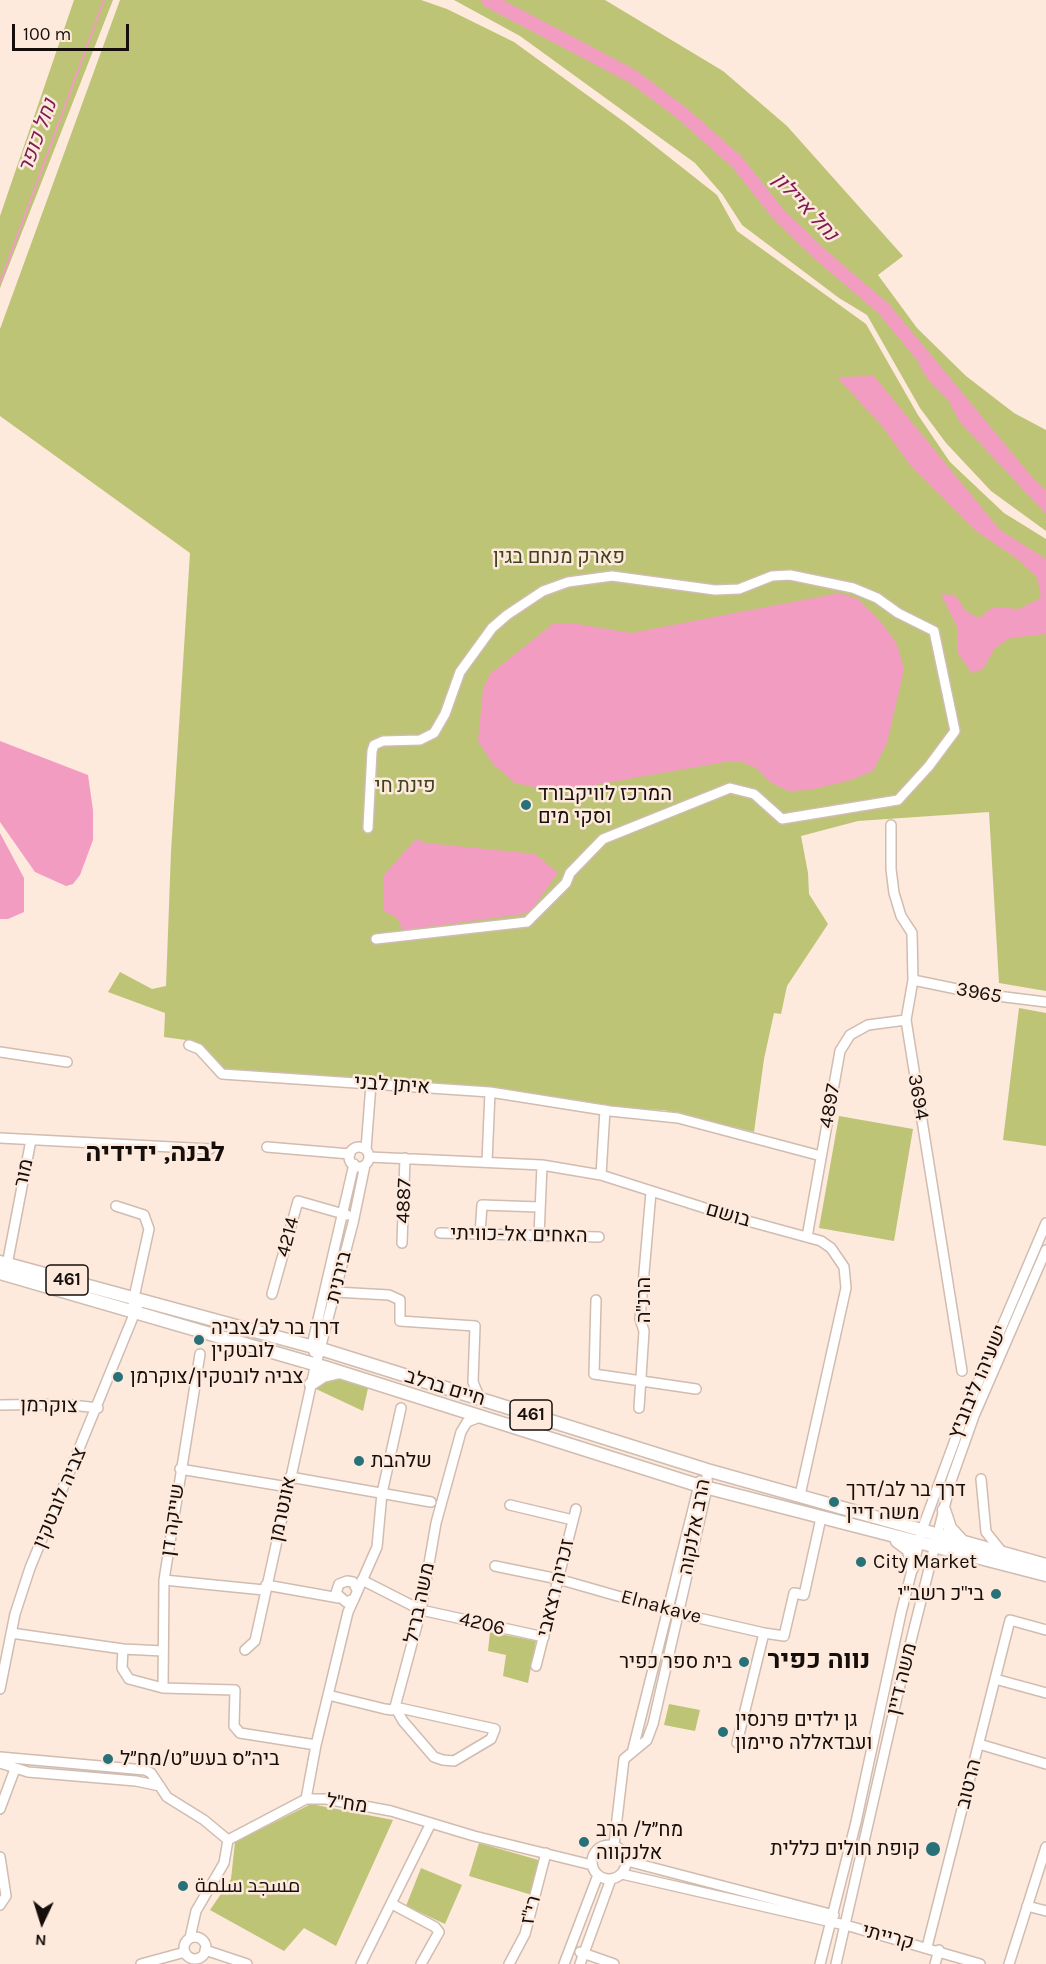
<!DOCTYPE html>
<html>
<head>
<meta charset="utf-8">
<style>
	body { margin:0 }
	#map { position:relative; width:1046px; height:1964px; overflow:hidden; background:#fee9dd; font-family:Karla,sans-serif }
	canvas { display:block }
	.north { position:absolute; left:12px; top:1892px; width:60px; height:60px; -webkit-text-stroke:4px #fee9dd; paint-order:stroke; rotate:184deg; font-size:16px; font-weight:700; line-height:24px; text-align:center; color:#150e0a }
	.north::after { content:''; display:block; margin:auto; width:21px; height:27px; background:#150e0a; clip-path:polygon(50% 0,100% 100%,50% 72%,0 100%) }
	.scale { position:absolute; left:12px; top:24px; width:117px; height:27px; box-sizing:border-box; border:3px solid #150e0a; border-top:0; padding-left:8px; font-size:18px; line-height:21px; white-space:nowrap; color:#150e0a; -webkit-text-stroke:4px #fee9dd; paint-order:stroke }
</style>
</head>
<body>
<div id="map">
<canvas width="1046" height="1964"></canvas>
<div class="north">N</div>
<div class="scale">100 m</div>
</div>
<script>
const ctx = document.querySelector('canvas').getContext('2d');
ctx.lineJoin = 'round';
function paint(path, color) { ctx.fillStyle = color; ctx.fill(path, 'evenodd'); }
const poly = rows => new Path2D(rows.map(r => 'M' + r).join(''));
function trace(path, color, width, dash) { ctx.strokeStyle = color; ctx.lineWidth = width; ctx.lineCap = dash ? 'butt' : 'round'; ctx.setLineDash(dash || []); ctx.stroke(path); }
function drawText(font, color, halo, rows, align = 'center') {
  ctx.font = font + ' Karla,Cairo,Heebo,sans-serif'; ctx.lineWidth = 5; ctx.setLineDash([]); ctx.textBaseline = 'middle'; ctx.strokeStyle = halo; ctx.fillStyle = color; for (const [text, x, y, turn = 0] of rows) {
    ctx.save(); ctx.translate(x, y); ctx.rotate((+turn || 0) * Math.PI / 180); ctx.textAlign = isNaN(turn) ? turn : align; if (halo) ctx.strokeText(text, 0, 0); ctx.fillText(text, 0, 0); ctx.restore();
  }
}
const green = poly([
	[74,0,113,0,0,288,0,216],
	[120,0,421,0,447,9,514,42,627,124,717,195,737,231,866,324,918,415,950,462,1004,513,1046,539,1046,991,999,983,989,812,858,821,801,836,808,873,809,894,828,924,787,986,781,1014,774,1013,764,1059,754,1132,664,1110,606,1108,491,1089,223,1071,211,1054,193,1041,164,1037,165,1013,108,992,120,972,152,989,166,986,171,852,190,553,0,416,0,329],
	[454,0,605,0,723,71,787,126,903,256,878,275,917,328,966,376,1014,413,1046,430,1046,531,991,491,946,443,920,408,867,315,839,298,742,225,722,194,695,163,520,36],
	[1019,1008,1046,1013,1046,1146,1003,1140],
	[839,1116,913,1129,894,1241,819,1228],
	[341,1378,368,1388,363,1411,316,1389,322,1382],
	[490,1632,536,1641,528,1683,503,1676,506,1655,488,1651],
	[669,1704,700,1710,695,1731,664,1725],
	[311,1804,393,1820,336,1946,304,1928,284,1951,210,1910,231,1879,235,1842],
	[479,1843,542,1861,532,1895,469,1876],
	[421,1868,462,1885,445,1924,406,1906]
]);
const water = poly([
	[918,364,931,370,966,419,1046,498,1046,514,959,421,949,401,930,382],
	[874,376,1000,530,1046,559,1046,634,1010,638,995,648,983,669,972,673,957,652,957,627,941,594,955,595,966,611,979,618,993,607,1019,609,1041,598,1037,577,1016,558,976,531,910,465,882,426,837,377],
	[839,593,858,599,882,623,897,644,904,669,887,743,873,771,851,780,810,790,788,791,770,782,756,768,742,762,725,762,577,788,544,789,515,783,493,764,478,741,483,689,490,674,554,623,577,624,631,633],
	[0,741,88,775,93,810,93,840,80,875,73,884,66,886,35,872,0,822],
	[0,833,24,878,24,912,8,919,0,919],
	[416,839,426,843,535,854,558,873,531,910,523,914,403,930,397,918,384,911,383,876]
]);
const stream = poly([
	[0,283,104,0]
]);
const river = poly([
	[488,0,632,76,683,114,737,162,779,215,823,257,883,308,1027,482,1046,500]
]);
const minor = poly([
	[891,825,891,869,894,893,901,916,912,933,913,980,906,1020,962,1371],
	[368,828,372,751,374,745,383,741,420,740,434,733,445,714,460,672,492,628,507,615,543,591,568,582,612,576,715,590,739,589,772,576,790,575,853,588,877,598,898,613,934,631,955,731,929,766,898,800,782,819,754,794,730,788,603,839,570,873,566,883,527,922,376,939],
	[913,980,981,994,1046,1002],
	[189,1045,199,1049,222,1074,490,1092,610,1111,678,1118,821,1156],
	[0,1052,67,1062],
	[0,1138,210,1149],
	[267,1147,350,1154],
	'349 1157a10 10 0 1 1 20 0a10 10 0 1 1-20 0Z',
	[366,1149,371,1084],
	[369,1157,542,1165,601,1175,733,1217,821,1241,831,1248,844,1267,846,1288,800,1495],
	[487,1162,490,1092],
	[601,1175,605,1110],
	[116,1206,144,1215,149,1229,133,1302],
	[440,1233,599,1237],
	[480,1234,482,1205,539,1207],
	[539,1236,542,1165],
	[807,1237,840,1051,850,1035,868,1025,906,1020],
	[402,1243,405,1158],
	[6,1270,31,1140],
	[335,1292,389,1295,400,1300,400,1321,475,1326,473,1382,480,1399],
	[272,1294,298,1201,347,1215],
	[596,1300,594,1374,696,1389],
	[314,1352,313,1341,354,1164],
	[0,1405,63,1404,98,1408],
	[639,1408,644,1331,640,1319,651,1192],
	[180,1469,288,1487],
	[290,1477,431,1502],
	[981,1479,986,1532,1002,1552],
	[510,1505,573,1520],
	[495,1566,558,1579,677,1613,764,1633],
	[164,1580,264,1590],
	[362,1580,421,1610,544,1637],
	[266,1585,339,1598],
	[357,1590,353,1582,347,1581,339,1584,336,1593,346,1602,354,1599,377,1547,382,1493,401,1408],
	[11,1633,123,1649,163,1651],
	[123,1649,122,1668,129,1679,163,1688,235,1690,234,1726,240,1733,316,1745],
	[245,1650,255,1641,314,1372,353,1223,365,1165],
	[536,1666,576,1509],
	[995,1679,1046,1693],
	[163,1688,164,1580,200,1354],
	[0,1689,15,1614,30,1568,140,1300],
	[328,1695,385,1709,392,1710,395,1707,421,1610,436,1523,461,1432,467,1422,480,1417],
	[395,1707,495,1729,491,1739,454,1761,443,1760,434,1757,403,1721,395,1707],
	[737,1743,764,1633,784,1636,794,1593,804,1595,821,1518],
	[979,1744,1046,1764],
	[633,1749,700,1481],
	[0,1757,145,1770,151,1773,167,1797,204,1820,228,1840,306,1799,326,1799,391,1811,474,1836,592,1865],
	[0,1763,28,1772,136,1781,160,1786],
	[306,1799,316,1745,348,1612,354,1599],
	[0,1809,15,1769],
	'592 1862a17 17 0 1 1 34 0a17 17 0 1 1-34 0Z',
	[614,1845,624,1759,647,1740,653,1724,707,1488,707,1470],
	[0,1857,6,1896,0,1905],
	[627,1861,834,1915],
	[622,1874,849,1926,980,1964],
	[392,1904,435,1927,439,1932,421,1964],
	[1027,1906,1046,1911],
	'184 1948a11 11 0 1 1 22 0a11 11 0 1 1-22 0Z',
	[190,1938,196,1911,224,1863,228,1840],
	[927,1947,1010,1620,1046,1630],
	[205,1950,247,1964],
	[580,1952,614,1964],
	[141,1964,185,1952],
	[361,1964,431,1823],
	[509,1964,525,1934,546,1853],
	[564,1964,598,1875],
	[580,1964,611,1879],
	[820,1964,856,1822,901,1613,923,1527,963,1418,1046,1223],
	[836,1964,898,1693,951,1481,974,1416,1046,1250],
	[935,1964,939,1950],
	[1009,1964,1046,1847]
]);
const major = poly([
	[0,1262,321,1349,707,1470,1046,1565],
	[0,1273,324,1367,697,1485,1046,1575],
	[311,1384,323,1376,340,1372],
	[944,1510,950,1528,962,1541],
	[897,1541,909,1550,912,1568]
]);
const markers = [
	[526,805,6,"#277178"],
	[199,1340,6,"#277178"],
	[118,1377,6,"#277178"],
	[359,1461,6,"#277178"],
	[834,1502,6,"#277178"],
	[861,1562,6,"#277178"],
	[996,1594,6,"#277178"],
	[744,1662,6,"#277178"],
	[723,1732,6,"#277178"],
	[108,1759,6,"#277178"],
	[584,1842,6,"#277178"],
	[933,1849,8,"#277178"],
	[183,1886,6,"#277178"]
];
const shields = [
	[67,1280,42],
	[531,1415,42]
];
const shieldNames = [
	["461",67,1280],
	["461",531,1415]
];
const parkNames = [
	["פארק מנחם בגין",559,557],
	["פינת חי",405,786]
];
const poiNames = [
	["המרכז לוויקבורד",538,794],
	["וסקי מים",538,817],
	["דרך בר לב/צביה",211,1328],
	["לובטקין",211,1351],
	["צביה לובטקין/צוקרמן",130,1377],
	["שלהבת",371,1461],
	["דרך בר לב/דרך",846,1490],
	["משה דיין",846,1513],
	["City Market",873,1562],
	["בי\"כ רשב\"י",984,1594,"right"],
	["בית ספר כפיר",732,1662,"right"],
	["גן ילדים פרנסין",735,1720],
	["ועבדאללה סיימון",735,1743],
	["ביה״ס בעש״ט/מח״ל",120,1759],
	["מח״ל/ הרב",596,1830],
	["אלנקווה",596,1853],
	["קופת חולים כללית",920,1849,"right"],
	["مسجد سلمة",195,1886]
];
const streetNames = [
	["3965",979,993,10],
	["איתן לבני",392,1085,4],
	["3694",918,1097,80],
	["4897",830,1106,-80],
	["מור",24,1173,-78],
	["4887",404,1201,-88],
	["בושם",728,1215,16],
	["האחים אל-כוויתי",519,1235,1],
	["4214",288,1237,-75],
	["בירנית",339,1277,-76],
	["הרנ\"ה",644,1300,-90],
	["ישעיהו ליבוביץ",978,1382,-67],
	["חיים ברלב",445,1388,17],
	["צוקרמן",49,1406,1],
	["צביה לובטקין",60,1498,-67],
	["אונטרמן",283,1509,-78],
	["שייקה דן",173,1520,-82],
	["הרב אלנקוה",695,1527,-79],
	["זכריה רצאבי",556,1588,-76],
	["משה בריל",420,1603,-78],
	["Elnakave",661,1607,15],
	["4206",482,1624,13],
	["משה דיין",902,1679,-76],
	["הרטוב",969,1784,-76],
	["מח\"ל",347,1804,8],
	["רי\"ז",531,1910,-75],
	["קרייתי",888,1937,15]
];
const waterNames = [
	["נחל כופר",38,136,-70],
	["נחל איילון",805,207,47]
];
const districtNames = [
	["לבנה, ידידיה",155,1154],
	["נווה כפיר",819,1661]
];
paint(green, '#bdc476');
paint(water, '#f39cc2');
trace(stream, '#f39cc2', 2);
trace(river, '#f39cc2', 14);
trace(minor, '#d0bcb0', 12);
trace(major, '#d0bcb0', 15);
trace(minor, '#fff', 9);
trace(major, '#fff', 12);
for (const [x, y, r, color] of markers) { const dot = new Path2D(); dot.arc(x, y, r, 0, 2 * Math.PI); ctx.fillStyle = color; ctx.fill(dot); trace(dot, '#fee9dd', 2); }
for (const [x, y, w] of shields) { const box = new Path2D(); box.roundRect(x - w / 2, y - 15, w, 30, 4.5); ctx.fillStyle = '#fee9dd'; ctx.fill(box); trace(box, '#150e0a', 1.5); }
drawText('bold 18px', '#150e0a', null, shieldNames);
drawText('20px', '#3f421c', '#fee9dd', parkNames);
drawText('20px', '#150e0a', '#fee9dd', poiNames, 'left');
drawText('20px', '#150e0a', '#fee9dd', streetNames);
drawText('italic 21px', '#7e1a50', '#fee9dd', waterNames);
drawText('bold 26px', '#150e0a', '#fee9dd', districtNames);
</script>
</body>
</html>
